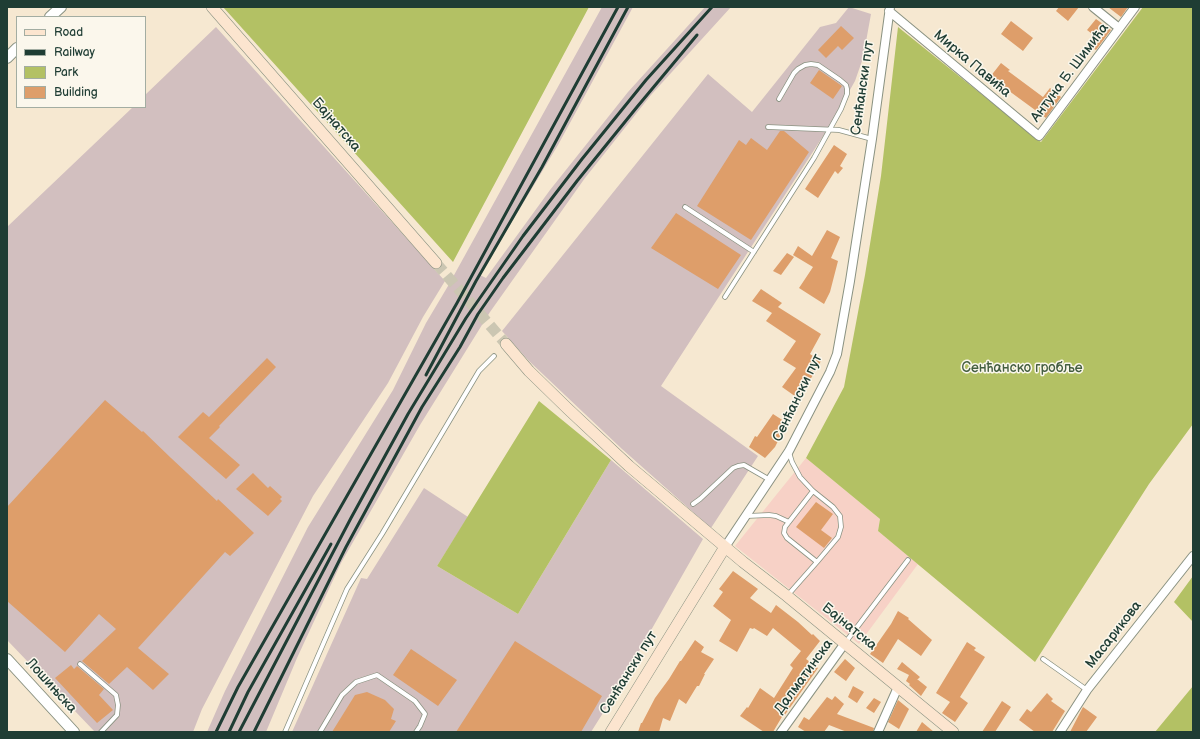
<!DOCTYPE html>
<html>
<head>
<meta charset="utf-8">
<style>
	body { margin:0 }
	#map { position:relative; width:1200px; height:739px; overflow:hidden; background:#f6e8d1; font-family:"Balsamiq Sans",sans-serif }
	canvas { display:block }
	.frame { position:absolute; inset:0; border:8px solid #1f3d34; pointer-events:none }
	.legend { position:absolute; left:16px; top:16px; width:130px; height:92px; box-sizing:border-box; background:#fbf7ec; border:1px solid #a3ada2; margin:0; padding:5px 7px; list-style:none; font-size:12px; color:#1f3d34 }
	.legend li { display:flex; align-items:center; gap:8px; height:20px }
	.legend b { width:20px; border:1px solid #a3ada2 }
</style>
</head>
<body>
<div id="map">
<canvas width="1200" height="739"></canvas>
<div class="frame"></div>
<ul class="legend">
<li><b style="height:5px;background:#fce5cf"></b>Road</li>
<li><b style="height:5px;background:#1f3d34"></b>Railway</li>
<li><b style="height:11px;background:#b3c164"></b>Park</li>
<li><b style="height:11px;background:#de9e6a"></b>Building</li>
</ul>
</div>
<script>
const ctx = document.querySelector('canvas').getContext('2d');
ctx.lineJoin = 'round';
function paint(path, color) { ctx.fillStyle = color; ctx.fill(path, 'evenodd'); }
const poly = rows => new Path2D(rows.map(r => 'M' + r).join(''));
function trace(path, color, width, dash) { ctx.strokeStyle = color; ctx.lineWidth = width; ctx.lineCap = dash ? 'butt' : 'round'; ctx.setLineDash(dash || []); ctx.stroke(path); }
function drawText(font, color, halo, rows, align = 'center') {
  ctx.font = font + ' "Balsamiq Sans",sans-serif'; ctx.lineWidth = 3; ctx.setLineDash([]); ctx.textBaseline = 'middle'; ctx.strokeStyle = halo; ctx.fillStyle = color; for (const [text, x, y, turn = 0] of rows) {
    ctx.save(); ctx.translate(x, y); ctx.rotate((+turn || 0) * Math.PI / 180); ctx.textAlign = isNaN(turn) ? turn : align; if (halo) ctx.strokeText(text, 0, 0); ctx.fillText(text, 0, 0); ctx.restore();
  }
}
const built = poly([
	[806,458,880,519,878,531,918,564,859,644,735,546]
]);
const industrial = poly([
	[602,7,633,7,558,145,480,275,486,278,550,190,628,92,705,7,731,7,651,95,585,178,490,312,420,425,341,563,297,658,266,732,207,732,225,691,308,527,393,390,426,323,448,286],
	[849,7,871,14,863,58,855,81,829,127,661,386,758,456,711,528,622,449,529,361,502,331,708,74,752,112,820,27,836,23],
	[216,27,445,281,423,317,388,383,313,496,202,709,193,732,95,732,7,640,7,227,133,107,145,107,145,95],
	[611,460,703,539,613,697,591,732,292,732,361,578,367,579,424,488,468,517,437,566,518,614]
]);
const green = poly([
	[223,7,589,7,453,262],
	[1143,7,1193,7,1193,424,1149,484,1035,662,878,531,880,519,806,458,844,387,865,275,881,176,898,27,1041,142],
	[539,401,611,460,518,614,437,566],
	[1193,576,1193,622,1174,602],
	[1193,686,1193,732,1155,732]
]);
const building = poly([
	[1059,7,1079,7,1068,21,1056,11],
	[1108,7,1128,7,1121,17],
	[1096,19,1111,30,1096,50,1089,46,1096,37,1087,30],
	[1011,21,1033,38,1023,51,1001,34],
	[841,26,854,38,842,50,838,46,826,58,818,50],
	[1001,63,1010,70,1008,71,1043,97,1050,88,1061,97,1046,118,990,77],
	[819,70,842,86,833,99,810,83],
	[780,131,784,131,809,152,751,240,697,206,739,140,746,145,751,138,767,150],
	[834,145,847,154,840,166,843,168,838,174,835,171,818,198,805,189],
	[676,213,741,255,718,289,651,248],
	[827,230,840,237,831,258,838,261,830,292,824,304,799,288,813,267,793,255,798,246,812,256],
	[787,253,794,257,781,275,773,271],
	[761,289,782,303,778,307,821,334,810,354,821,361,799,399,782,387,796,368,783,360,796,341,766,321,772,313,752,301],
	[267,358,276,367,219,426,220,427,209,438,240,465,226,479,178,437,203,412,209,417],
	[105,400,142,432,143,431,171,458,217,501,218,499,254,533,230,556,225,552,138,648,169,674,153,690,127,667,109,684,82,661,116,629,99,614,65,652,7,601,7,507],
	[773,414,787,423,775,447,765,458,749,447,755,436,757,437],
	[253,473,268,488,270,486,282,497,280,499,282,501,268,516,236,489],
	[816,502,833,514,821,530,832,538,824,548,796,527],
	[733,571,758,589,750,598,771,613,776,605,798,622,812,635,813,634,820,641,806,659,818,668,784,716,783,715,773,732,764,732,740,716,747,707,748,708,760,688,774,698,793,668,790,665,801,651,773,628,767,636,754,628,753,629,750,628,737,652,719,641,731,620,713,606,723,592,719,589],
	[898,611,909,618,908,619,932,640,921,656,898,639,883,663,870,654,891,624],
	[695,640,704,647,701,652,714,659,704,674,705,674,699,686,697,686,686,704,679,699,670,721,663,718,659,732,638,732,641,723,642,723,655,698,669,679,680,661,681,661],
	[515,641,602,696,581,732,456,732],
	[967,642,976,648,974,650,985,657,960,697,968,703,955,722,942,713,950,702,936,693],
	[411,649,457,680,438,706,393,675],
	[845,659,855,668,846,681,834,672],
	[902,662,920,677,918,679,917,679,927,687,921,696,909,685,910,684,906,681,909,675,897,669],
	[71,665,74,669,77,666,104,689,99,695,113,710,97,723,55,678],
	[853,686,864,692,857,703,848,697],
	[367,692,385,700,394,709,391,719,396,721,389,732,332,732,355,695],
	[1047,693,1053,699,1051,701,1065,711,1052,732,1035,732,1019,720,1027,709,1031,712],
	[835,696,844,704,837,714,874,728,873,732,847,732,829,725,824,732,806,732,798,727,804,717,809,720,827,697,832,700],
	[874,698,881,702,874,713,866,708],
	[898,700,909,709,899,729,888,722],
	[1002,701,1011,707,995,732,982,732],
	[1083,707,1097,717,1086,732,1070,732],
	[922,722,934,732,916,732]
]);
const secondaryTunnel = poly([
	[436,263,506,344]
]);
const service = poly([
	[768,127,839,130,872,139],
	[685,207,754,252],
	[725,297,814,158,841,109,847,94,847,89,846,85,840,80,818,65,811,64,805,65,798,69,794,73,779,99],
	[789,452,792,462,800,477,813,491,833,507,840,516,841,527,838,537,817,562],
	[693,504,700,499,733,468,738,466,744,465,770,480],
	[747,516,769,515,776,516,789,522],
	[787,596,817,562,787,538,784,533,785,527,813,491],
	[845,643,908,560],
	[1043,659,1087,690],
	[80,664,116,695,118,705,117,715,101,732],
	[285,732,347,589,382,534,479,371,494,356],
	[320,732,342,695,356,682,377,675,415,701,425,714,420,726,416,732]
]);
const minor = poly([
	[1093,7,1119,28],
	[889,11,1039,136,1135,7],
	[725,547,789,451,830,372,837,354,850,281,872,139,890,7],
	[781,732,845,643],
	[878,732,898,687],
	[1060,732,1087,690,1193,556]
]);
const tertiary = poly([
	[50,17,61,7],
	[7,58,17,48],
	[7,659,74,732]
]);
const secondary = poly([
	[212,7,436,263],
	[506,344,529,371,568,409,629,466,743,562,787,596,953,732],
	[611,732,725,547]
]);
const rail = poly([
	[426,375,476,281,542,167,628,7],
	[216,732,238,687,457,303,618,7],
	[229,732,248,692,331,544],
	[239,732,351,518,408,414,466,318,523,236,582,159,646,80,712,7],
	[254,732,346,547,422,407,460,347,478,314,503,278,577,181,637,107,697,35]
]);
const streetNames = [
	["Мирка Павића",972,64,40],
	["Антуна Б. Шимића",1070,73,-53],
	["Сенћански пут",863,88,-82],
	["Бајнатска",336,125,49],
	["Сенћански пут",798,398,-64],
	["Бајнатска",849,627,39],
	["Масарикова",1114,635,-52],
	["Сенћански пут",629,673,-58],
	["Далматинска",804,677,-54],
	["Лошињска",51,686,48]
];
const parkNames = [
	["Сенћанско гробље",1022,368]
];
paint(built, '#f7d1c6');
paint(industrial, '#d2bfbf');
paint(green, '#b3c164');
paint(building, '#de9e6a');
trace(secondaryTunnel, '#cbc6b2', 11, [11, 5.5]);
trace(service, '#8a9282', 5.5);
trace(minor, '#8a9282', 10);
trace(tertiary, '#8a9282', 12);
trace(secondary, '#8a9282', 12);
trace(service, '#fff', 4);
trace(minor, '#fff', 8);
trace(tertiary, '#fff', 10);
trace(secondary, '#fce5cf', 11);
trace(rail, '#1f3d34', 3);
drawText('14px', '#1f3d34', '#fbf7ec', streetNames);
drawText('14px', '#445e40', '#fbf7ec', parkNames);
</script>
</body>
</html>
